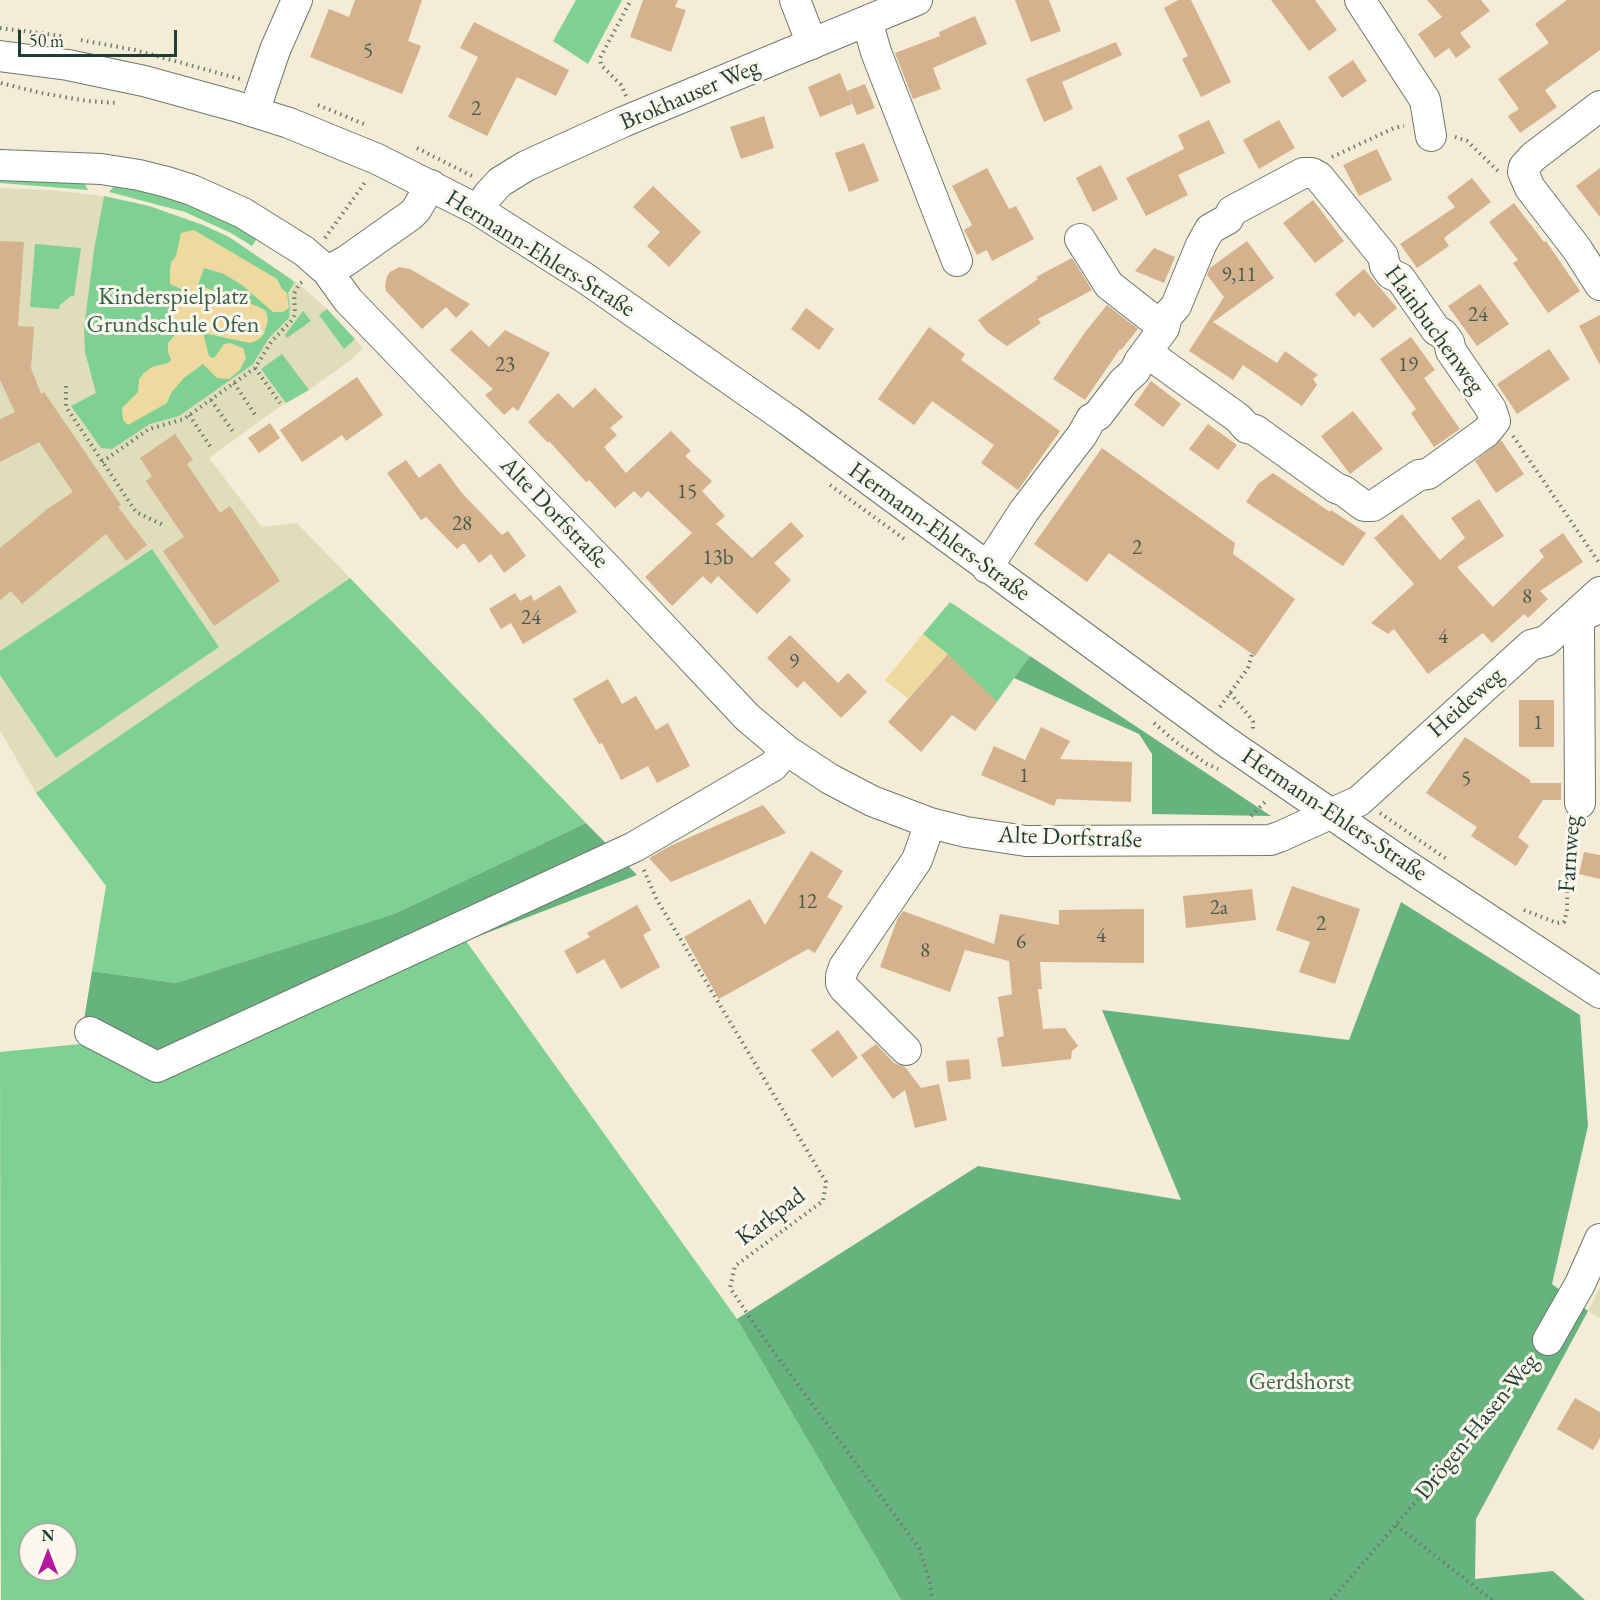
<!DOCTYPE html>
<html>
<head>
<meta charset="utf-8">
<style>
	body { margin:0 }
	#map { position:relative; width:1600px; height:1600px; overflow:hidden; background:#f4ecd6; font-family:"EB Garamond",serif }
	canvas { display:block }
	.north { position:absolute; left:18px; top:1522px; width:60px; height:60px; box-sizing:border-box; background:#fbf7ec; border:2px solid #a3ada2; border-radius:50%; rotate:0deg; font-size:16px; font-weight:700; line-height:24px; text-align:center; color:#1f3d34 }
	.north::after { content:''; display:block; margin:auto; width:21px; height:27px; background:#b5179e; clip-path:polygon(50% 0,100% 100%,50% 72%,0 100%) }
	.scale { position:absolute; left:18px; top:30px; width:159px; height:27px; box-sizing:border-box; border:3px solid #1f3d34; border-top:0; padding-left:8px; font-size:18px; line-height:21px; white-space:nowrap; color:#1f3d34; -webkit-text-stroke:4px #fbf7ec; paint-order:stroke }
</style>
</head>
<body>
<div id="map">
<canvas width="1600" height="1600"></canvas>
<div class="north">N</div>
<div class="scale">50 m</div>
</div>
<script>
const ctx = document.querySelector('canvas').getContext('2d');
ctx.lineJoin = 'round';
function paint(path, color) { ctx.fillStyle = color; ctx.fill(path, 'evenodd'); }
const poly = rows => new Path2D(rows.map(r => 'M' + r).join(''));
function trace(path, color, width, dash) { ctx.strokeStyle = color; ctx.lineWidth = width; ctx.lineCap = dash ? 'butt' : 'round'; ctx.setLineDash(dash || []); ctx.stroke(path); }
function drawText(font, color, halo, rows, align = 'center') {
  ctx.font = font + ' "EB Garamond",serif'; ctx.lineWidth = 6; ctx.setLineDash([]); ctx.textBaseline = 'middle'; ctx.strokeStyle = halo; ctx.fillStyle = color; for (const [text, x, y, turn = 0] of rows) {
    ctx.save(); ctx.translate(x, y); ctx.rotate((+turn || 0) * Math.PI / 180); ctx.textAlign = isNaN(turn) ? turn : align; if (halo) ctx.strokeText(text, 0, 0); ctx.fillText(text, 0, 0); ctx.restore();
  }
}
const built = poly([
	[0,188,52,190,104,196,149,206,203,225,229,237,299,284,327,309,363,348,352,359,309,390,278,408,209,458,262,527,297,523,350,578,36,793,0,730],
	[1600,1287,1600,1318,1588,1311]
]);
const green = poly([
	[576,0,622,0,588,64,553,41],
	[0,170,84,182,88,190,0,183],
	[116,184,153,187,260,234,252,246,231,233,185,212,109,192],
	[104,196,149,206,203,225,229,237,292,280,294,283,288,293,290,308,289,318,269,338,253,364,179,416,150,424,112,449,101,448,71,406,96,393,85,352,84,328,94,250],
	[35,244,81,248,74,296,71,296,60,305,59,309,30,307],
	[327,309,355,339,344,349,319,315],
	[303,311,311,321,287,338,285,335],
	[282,354,309,390,286,403,261,369],
	[152,549,219,647,56,758,0,675,0,651],
	[350,578,586,823,394,914,176,983,92,971,106,886,36,793],
	[950,602,1030,656,997,702,923,634],
	[466,941,737,1319,901,1600,1,1600,0,1052,80,1044,154,1076],
	[30,1534,66,1534,66,1570,30,1570]
]);
const forest = poly([
	[1030,656,1271,816,1152,814,1152,754,1139,734,1014,678],
	[586,823,637,875,466,941,154,1076,80,1044,92,971,176,983,394,914],
	[1401,902,1580,1015,1588,1126,1552,1284,1588,1311,1476,1519,1475,1579,1553,1571,1585,1600,901,1600,737,1319,978,1166,1181,1200,1102,1010,1349,1040]
]);
const sand = poly([
	[194,230,277,279,282,289,287,293,289,308,283,312,273,312,242,285,224,274,204,268,198,285,257,306,266,311,268,320,264,334,258,340,250,343,203,333,209,356,212,358,215,357,224,344,230,343,243,348,246,358,240,370,229,379,217,378,203,364,184,378,171,393,167,403,128,425,123,420,122,408,138,392,139,379,144,373,152,367,168,363,171,360,168,352,168,343,179,330,173,323,169,308,170,301,183,290,170,284,170,271,171,262,176,256,181,233],
	[923,634,948,654,908,699,885,680]
]);
const building = poly([
	[355,0,422,0,408,41,421,46,402,94,310,57,329,9,349,17],
	[643,0,678,0,675,7,686,10,671,52,630,37],
	[1015,0,1049,0,1061,31,1031,42],
	[1178,0,1191,0,1231,82,1201,97,1182,59,1188,56,1164,8],
	[1271,0,1315,0,1337,30,1309,51],
	[1427,0,1481,0,1490,11,1460,33,1471,47,1456,58,1449,48,1435,58,1418,34,1442,17],
	[1567,0,1600,0,1600,50,1545,90,1557,107,1520,133,1508,116,1519,109,1498,79,1549,43,1535,24],
	[975,16,987,44,933,68,941,89,913,99,895,53,940,36,939,32],
	[474,22,569,70,556,96,517,77,487,136,448,117,478,57,460,48],
	[1116,42,1122,55,1062,82,1073,109,1044,122,1026,79],
	[1353,60,1367,81,1342,98,1328,77],
	[840,73,852,104,820,117,808,87],
	[865,84,875,108,857,115,847,91],
	[764,116,774,148,741,159,730,127],
	[1209,120,1225,153,1178,175,1188,195,1146,216,1126,178,1184,149,1178,135],
	[1279,120,1295,148,1259,169,1243,140],
	[864,143,879,181,849,192,835,153],
	[1377,149,1392,180,1359,196,1343,165],
	[1101,165,1118,199,1093,212,1076,178],
	[987,168,1009,209,1016,206,1034,239,992,261,987,250,977,255,964,230,972,225,952,186],
	[1600,168,1600,217,1576,186],
	[1472,178,1491,202,1444,238,1449,246,1417,268,1400,244,1455,207,1447,197],
	[653,186,701,232,669,267,647,246,660,232,633,207],
	[1313,200,1344,241,1315,263,1283,223],
	[1514,203,1544,242,1546,241,1580,291,1548,313,1513,263,1518,260,1489,222],
	[0,241,24,242,18,326,34,327,31,368,41,394,44,392,121,505,118,507,147,545,126,561,106,534,22,604,11,591,0,600,0,548,50,507,73,492,39,442,0,462,0,419,15,412,0,380],
	[1247,241,1274,278,1213,322,1277,363,1285,351,1318,375,1313,379,1317,385,1302,406,1243,365,1233,380,1189,351,1224,297,1207,275,1210,268],
	[1154,248,1175,257,1164,283,1135,271],
	[1072,258,1092,290,1038,319,1041,323,1007,346,987,332,978,320,1038,279,1036,277],
	[399,267,410,269,470,304,456,318,446,307,422,329,386,291,385,286,387,276,390,272],
	[1364,269,1397,308,1373,328,1359,312,1354,317,1335,294],
	[1480,284,1509,324,1477,346,1448,306],
	[1107,305,1138,329,1121,350,1120,349,1085,400,1053,379,1086,331],
	[806,308,834,329,819,350,791,329],
	[1600,315,1600,365,1579,326],
	[929,327,965,354,961,360,1060,431,1018,490,981,463,994,445,932,401,914,425,878,399],
	[471,330,489,347,505,330,550,353,518,411,513,407,504,415,485,395,493,389,450,350],
	[1411,337,1435,370,1424,378,1460,429,1434,447,1411,413,1416,409,1380,359],
	[1549,349,1570,379,1517,414,1497,384],
	[357,377,383,415,346,441,342,435,302,462,280,430],
	[1151,381,1181,404,1163,427,1134,405],
	[595,388,623,417,610,428,617,435,604,447,626,473,671,431,691,451,685,456,712,481,702,491,725,516,716,524,752,558,791,522,804,536,774,563,791,580,757,614,718,576,711,584,703,576,672,606,645,577,692,533,648,491,641,498,634,491,615,508,589,480,586,482,549,441,548,443,528,422,558,393,573,408],
	[1353,411,1383,449,1350,474,1321,436],
	[270,423,280,438,259,453,248,438],
	[1208,424,1237,445,1218,470,1189,449],
	[175,434,193,460,187,464,220,513,230,506,280,581,214,626,163,551,184,537,146,481,152,476,140,458],
	[1501,440,1524,474,1496,493,1475,461],
	[1102,448,1235,543,1233,554,1295,599,1255,656,1109,553,1087,582,1034,544],
	[406,460,419,478,440,463,461,492,502,535,508,531,526,556,504,573,491,554,479,563,464,543,457,549,426,517,421,520,387,473],
	[1273,473,1330,512,1331,510,1366,533,1343,566,1246,502,1258,484],
	[1479,499,1504,536,1457,567,1493,607,1544,557,1539,550,1563,533,1583,562,1540,591,1548,599,1528,618,1524,614,1492,643,1483,633,1428,674,1394,629,1388,634,1371,623,1414,584,1374,538,1402,514,1440,560,1465,538,1451,518],
	[560,585,577,612,523,644,511,623,501,629,489,609,515,593,520,601,531,595,534,601],
	[790,635,838,683,848,673,867,692,841,718,804,681,797,688,767,658],
	[948,654,997,702,975,731,952,715,921,752,888,722],
	[608,679,622,704,636,696,656,730,668,723,690,766,657,783,648,766,621,780,602,743,599,744,573,699],
	[1519,700,1554,700,1554,747,1519,747],
	[1041,727,1070,741,1060,759,1132,762,1131,802,1057,799,1054,806,981,775,994,746,1025,760],
	[1465,737,1530,780,1530,783,1561,783,1561,800,1543,800,1518,837,1529,846,1516,866,1471,836,1477,827,1426,793],
	[763,805,786,833,671,882,649,858,670,846],
	[811,851,843,871,827,897,843,906,815,953,808,949,719,999,684,937,750,899,765,925],
	[1584,852,1600,855,1600,879,1579,874],
	[1292,886,1360,909,1335,984,1299,972,1310,942,1276,930],
	[1252,889,1256,920,1186,928,1183,896],
	[637,905,651,930,643,935,660,967,621,989,604,959,577,974,564,951,590,937,587,933],
	[1144,909,1144,963,1040,962,1042,989,1038,989,1043,1029,1065,1028,1078,1046,1072,1051,1071,1059,1002,1067,997,1038,1004,1036,998,997,1012,994,1009,961,965,950,950,992,880,967,897,920,903,911,994,944,1000,914,1059,925,1059,910],
	[838,1030,858,1058,832,1078,811,1050],
	[876,1044,894,1063,905,1067,921,1088,939,1084,947,1120,915,1128,905,1090,893,1099,861,1055],
	[969,1059,971,1079,948,1082,946,1061],
	[1575,1398,1600,1412,1600,1438,1593,1450,1557,1429]
]);
const path = poly([
	[0,28,62,36],
	[81,40,135,50,240,79],
	[1,83,41,93,88,101,117,103],
	[626,96,621,85,601,65,600,58,631,0],
	[318,105,364,124],
	[1455,137,1467,141,1498,171],
	[417,148,472,176],
	[1332,157,1394,128,1404,126],
	[325,238,366,181],
	[255,368,280,403],
	[234,383,256,416],
	[66,386,66,407,136,512,163,525],
	[211,400,234,433],
	[189,415,212,449],
	[1513,436,1600,564],
	[102,462,149,429,184,419,255,368,271,342,293,319,295,313,294,294,299,284,302,282],
	[830,485,907,541],
	[1230,693,1249,716,1253,722,1253,730],
	[1220,707,1248,668,1252,654],
	[1154,723,1176,742,1207,764,1218,769],
	[1380,813,1448,860],
	[1251,816,1267,800],
	[644,870,657,900,826,1182,823,1201,735,1266,730,1288,770,1347,919,1548,930,1582,932,1600],
	[1524,910,1557,923,1564,922,1567,911,1568,823],
	[1396,1525,1492,1600],
	[1331,1600,1505,1398,1533,1360]
]);
const minor = poly([
	[795,0,812,44],
	[1360,0,1425,100,1431,136],
	[867,21,876,52,957,261],
	[0,56,68,65,144,81,235,106,289,123,377,159,478,210,585,278,788,420,1225,741,1394,857,1600,993],
	[1600,106,1533,157,1524,167,1523,172,1530,188,1577,249,1600,285],
	[254,112,275,50,297,0],
	[0,165,101,169,139,175,167,182,192,190,243,213,304,251,327,271,348,300,606,567,747,717,786,750,830,779,872,801,930,823,966,832,1026,841,1270,840,1279,837,1359,801,1531,645,1546,641,1600,592],
	[478,210,488,195,500,182,526,166,623,122,917,0],
	[1080,239,1109,285,1164,328],
	[327,271,346,261,411,215,416,210,431,185],
	[987,568,1024,511,1082,435,1091,419,1098,415,1123,382,1135,371,1139,362,1164,328,1167,316,1176,306,1201,245,1210,229,1228,219,1232,211,1303,173,1312,173,1319,177,1383,256,1385,266,1391,274,1400,278,1436,330,1443,334,1449,342,1451,351,1491,409,1495,421,1486,432,1428,474,1419,475,1373,506,1364,506,1344,491,1336,488,1255,430,1247,428,1238,418,1146,352],
	[1580,803,1579,627,1580,610,1591,612],
	[90,1032,157,1067,634,847,773,766,786,750],
	[906,1050,844,988,841,983,841,976,844,967,917,860,930,823],
	[1548,1340,1580,1284,1600,1239]
]);
const numberNames = [
	["5",368,51],
	["2",476,109],
	["9,11",1239,275],
	["24",1478,315],
	["23",505,365],
	["19",1408,365],
	["15",687,492],
	["28",462,524],
	["2",1137,548],
	["13b",718,558],
	["8",1527,597],
	["24",531,618],
	["4",1443,637],
	["9",794,662],
	["1",1538,723],
	["1",1024,776],
	["5",1466,779],
	["12",807,902],
	["2a",1219,908],
	["2",1321,924],
	["4",1101,936],
	["6",1021,942],
	["8",925,951]
];
const streetNames = [
	["Brokhauser Weg",690,95,-23],
	["Hermann-Ehlers-Straße",540,254,32],
	["Hainbuchenweg",1434,330,54],
	["Alte Dorfstraße",554,513,46],
	["Hermann-Ehlers-Straße",939,532,36],
	["Heideweg",1466,703,-42],
	["Hermann-Ehlers-Straße",1334,815,34],
	["Alte Dorfstraße",1070,838,2],
	["Farnweg",1570,854,-86],
	["Karkpad",771,1217,-37],
	["Drögen-Hasen-Weg",1477,1427,-51]
];
const parkNames = [
	["Kinderspielplatz",173,297],
	["Grundschule Ofen",173,325],
	["Gerdshorst",1300,1382]
];
paint(built, '#e0ddbb');
paint(green, '#7fd193');
paint(forest, '#67b37d');
paint(sand, '#eeda9e');
paint(building, '#d4b28d');
trace(minor, '#6a7a6d', 32);
trace(path, '#6a7a6d', 4, [1.5, 4.5]);
trace(minor, '#fff', 30);
drawText('21px', '#4c5a4a', null, numberNames);
drawText('24px', '#1f3d34', '#fbf7ec', streetNames);
drawText('24px', '#37624c', '#fbf7ec', parkNames);
</script>
</body>
</html>
